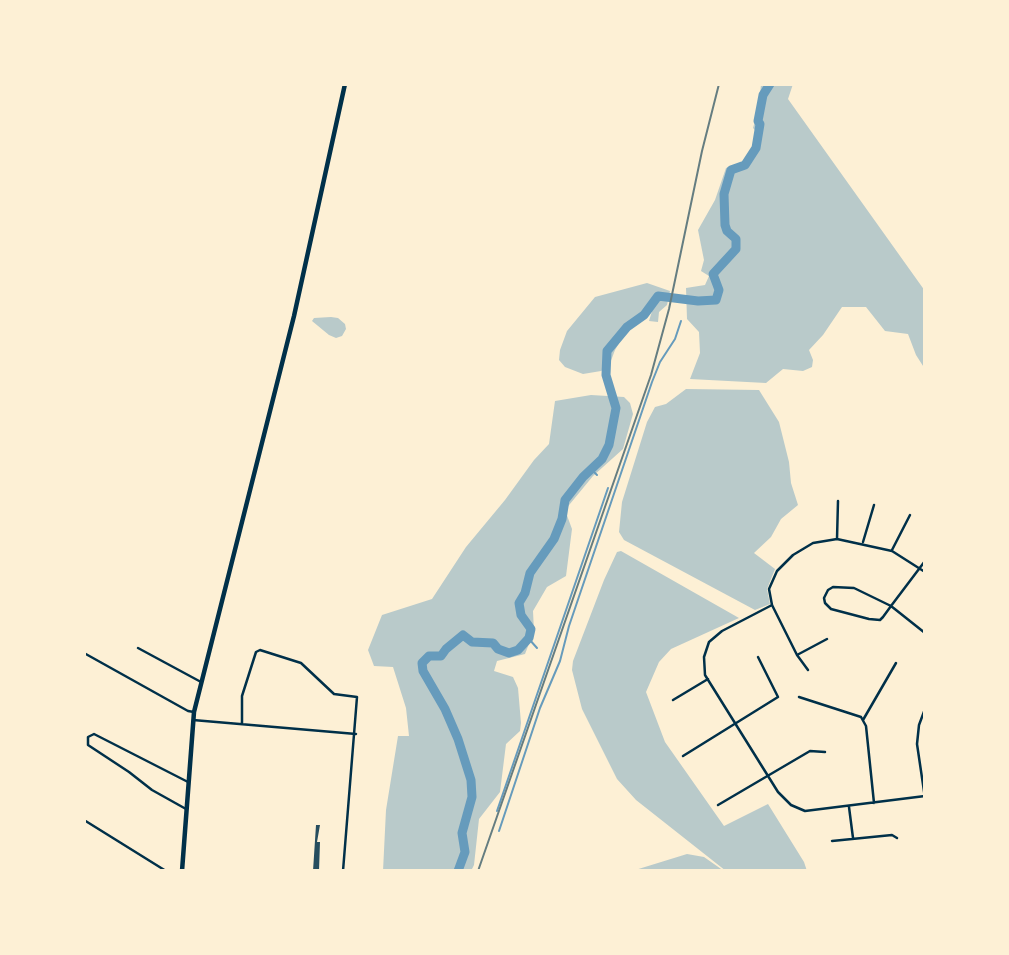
<!DOCTYPE html>
<html>
<head>
<meta charset="utf-8">
<style>
	body { margin:0 }
	#map { position:relative; width:1009px; height:955px; overflow:hidden; background:#fdf0d5; font-family:"PT Serif",serif }
	canvas { display:block }
	.frame { position:absolute; inset:0; border:86px solid #fdf0d5; pointer-events:none }
</style>
</head>
<body>
<div id="map">
<canvas width="1009" height="955"></canvas>
<div class="frame"></div>
</div>
<script>
const ctx = document.querySelector('canvas').getContext('2d');
ctx.lineJoin = 'round';
function paint(path, color) { ctx.fillStyle = color; ctx.fill(path, 'evenodd'); }
const poly = rows => new Path2D(rows.map(r => 'M' + r).join(''));
function trace(path, color, width, dash) { ctx.strokeStyle = color; ctx.lineWidth = width; ctx.lineCap = dash ? 'butt' : 'round'; ctx.setLineDash(dash || []); ctx.stroke(path); }
const green = poly([
	[761,84,793,84,788,99,925,291,925,369,916,355,908,334,885,331,866,307,842,307,823,335,809,350,813,360,812,367,803,371,783,369,766,383,690,379,700,353,699,332,687,319,686,288,705,285,709,276,701,271,704,260,698,230,715,200,726,168,744,162,751,154,756,131,753,128,759,107],
	[647,283,670,291,667,305,659,312,658,322,649,321,653,308,630,325,615,350,609,366,601,371,583,374,565,367,559,360,560,350,567,331,595,297],
	[331,317,338,318,345,324,346,329,342,336,336,338,329,335,312,321,314,318],
	[686,389,759,390,779,422,789,462,791,483,798,505,781,519,771,537,754,553,775,569,767,589,770,604,755,610,624,540,619,532,622,502,647,422,655,407,666,404],
	[591,395,624,397,630,403,633,414,623,449,593,476,565,510,572,529,566,576,547,587,533,611,534,631,525,654,497,661,494,671,513,677,518,688,521,723,520,731,506,744,500,792,479,819,474,865,471,871,383,871,386,810,398,736,409,736,406,708,393,667,374,666,368,650,382,615,432,599,466,547,505,500,534,460,549,444,555,401],
	[621,551,739,618,671,649,659,662,646,692,665,742,724,826,768,804,804,862,807,871,726,871,636,800,617,779,582,709,572,670,573,661,604,580,617,552],
	[687,854,704,857,724,871,632,871]
]);
const stream = poly([
	[591,469,597,475],
	[529,639,537,648],
	[497,811,608,488],
	[499,831,540,708,560,661,569,626,652,382,660,362,675,339,681,321]
]);
const river = poly([
	[458,871,465,852,462,833,472,797,471,780,458,739,445,709,423,671,422,663,429,656,441,656,446,649,463,635,472,642,493,643,498,649,509,653,518,650,529,638,531,629,521,615,519,603,525,593,530,573,554,539,562,519,565,500,583,477,602,459,609,445,616,408,606,375,607,351,627,327,644,315,658,296,698,301,716,300,719,290,713,274,736,249,736,239,727,231,725,225,724,194,731,170,745,165,756,148,760,124,758,121,763,95,770,84]
]);
const building = poly([
	[316,825,320,825,317,842,320,842,319,871,313,871]
]);
const minor = poly([
	[837,539,838,501],
	[863,542,874,505],
	[892,550,910,515],
	[925,561,891,606,883,617,880,620,869,619,831,609,825,603,824,598,828,590,833,587,854,588,891,606,925,633],
	[772,605,722,631,709,642,704,657,705,675,778,792,791,805,805,811,925,796],
	[138,648,201,682],
	[84,653,188,711,194,712],
	[797,655,827,639],
	[808,670,797,655,772,605,769,589,777,571,793,555,813,543,837,539,892,551,925,572],
	[799,697,861,717,866,726,874,803],
	[673,700,708,679],
	[925,709,919,725,917,744,925,798],
	[193,720,356,734],
	[863,720,896,663],
	[242,724,242,696,256,652,260,650,301,663,334,694,357,697,343,871],
	[683,756,778,697,758,657],
	[718,805,810,751,825,752],
	[849,807,853,838],
	[186,809,152,790,129,772,88,745,88,737,94,734,188,782],
	[84,820,166,871],
	[832,841,892,835,897,838]
]);
const secondary = poly([
	[182,871,194,712,294,316,345,84]
]);
const rail = poly([
	[478,871,651,375,669,309,702,151,719,84]
]);
paint(green, '#b9caca');
trace(stream, '#669bbc', 2);
trace(river, '#669bbc', 9);
paint(building, '#264d5e');
trace(minor, '#003049', 2.5);
trace(secondary, '#003049', 4.5);
trace(rail, '#657d81', 2);
</script>
</body>
</html>
